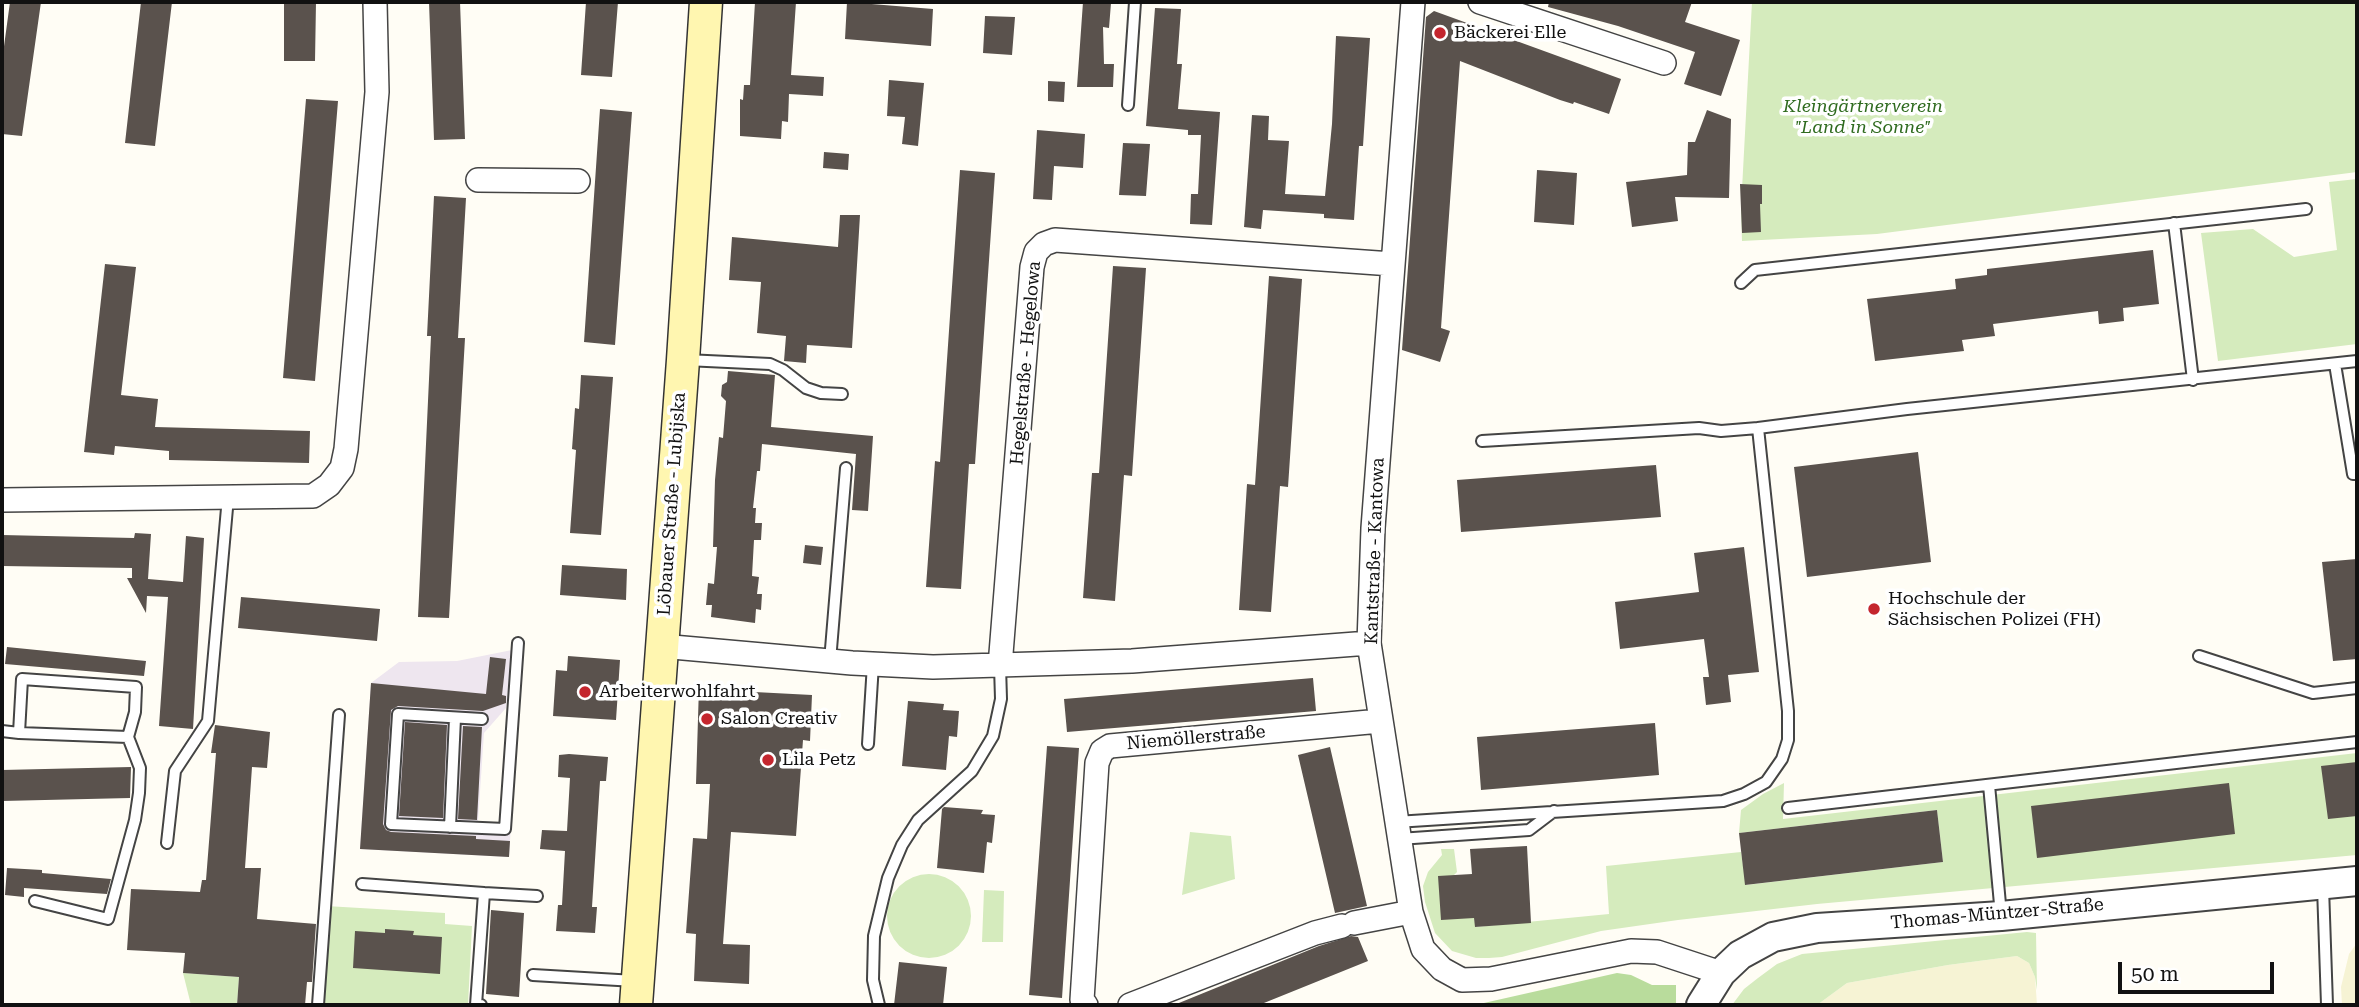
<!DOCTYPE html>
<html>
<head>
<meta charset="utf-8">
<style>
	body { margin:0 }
	#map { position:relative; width:2359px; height:1007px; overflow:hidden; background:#fffdf5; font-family:"Roboto Serif",serif }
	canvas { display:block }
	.frame { position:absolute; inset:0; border:4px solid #111; pointer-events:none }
	.scale { position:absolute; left:2118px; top:962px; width:156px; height:32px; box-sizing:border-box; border:4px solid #111; border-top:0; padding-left:9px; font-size:21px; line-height:24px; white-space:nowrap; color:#111; -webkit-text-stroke:5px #fff; paint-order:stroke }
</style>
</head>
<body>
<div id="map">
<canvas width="2359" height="1007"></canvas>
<div class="frame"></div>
<div class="scale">50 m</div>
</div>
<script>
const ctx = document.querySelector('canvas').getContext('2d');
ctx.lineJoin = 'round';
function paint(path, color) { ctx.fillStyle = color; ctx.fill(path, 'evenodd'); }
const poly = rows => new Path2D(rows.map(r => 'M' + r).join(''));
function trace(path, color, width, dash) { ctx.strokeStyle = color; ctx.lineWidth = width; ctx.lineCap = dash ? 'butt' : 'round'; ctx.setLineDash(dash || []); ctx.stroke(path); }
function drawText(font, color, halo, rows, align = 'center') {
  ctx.font = font + ' "Roboto Serif",serif'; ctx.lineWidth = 7; ctx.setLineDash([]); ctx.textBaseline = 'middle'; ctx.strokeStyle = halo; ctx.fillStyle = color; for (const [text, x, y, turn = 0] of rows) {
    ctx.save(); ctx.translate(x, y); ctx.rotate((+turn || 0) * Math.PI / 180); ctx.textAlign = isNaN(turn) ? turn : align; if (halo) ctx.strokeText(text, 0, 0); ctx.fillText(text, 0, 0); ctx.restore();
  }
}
const industrial = poly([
	[512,650,506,708,484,733,478,821,511,824,509,857,360,849,371,683,399,662,457,661]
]);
const farmland = poly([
	[2357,943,2357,1005,2342,1005,2341,987,2349,954],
	[2017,956,2029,963,2035,977,2037,1005,1817,1005,1847,983,1948,965]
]);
const green = poly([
	[1752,2,2357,2,2357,172,1877,234,1742,241,1741,208],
	[2357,179,2357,344,2218,361,2201,233,2253,229,2294,257,2337,250,2329,182],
	[2357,753,2357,855,1817,904,1678,920,1601,931,1502,957,1489,958,1476,958,1452,951,1435,933,1425,902,1423,886,1428,872,1442,855,1441,849,1454,849,1457,872,1454,875,1474,917,1476,927,1609,914,1606,866,1741,852,1746,885,1943,862,1937,810,1739,833,1741,810,1763,794,1784,783,1783,819],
	[1190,832,1231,836,1235,879,1182,895],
	'887 916a42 42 0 1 1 84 0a42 42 0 1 1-84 0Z',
	[984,890,1004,891,1003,942,982,942],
	[326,906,445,913,445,924,472,926,468,1005,318,1005],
	[2027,932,2036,933,2037,990,2035,977,2029,963,2017,956,1948,965,1847,983,1817,1005,1732,1005,1744,989,1758,978,1777,964,1802,954],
	[183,973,239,977,237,1005,191,1005]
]);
const forest = poly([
	[1617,973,1631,975,1652,985,1676,985,1676,1005,1475,1005]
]);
const building = poly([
	[10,2,41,2,22,136,2,134,2,61],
	[141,2,172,2,155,146,125,143],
	[284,2,316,2,315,61,284,61],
	[429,2,460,2,465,139,434,140],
	[586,2,618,2,612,77,581,75],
	[755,2,796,2,791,75,824,77,823,96,789,94,788,122,782,121,781,139,740,136,740,99,743,100,744,85,750,85],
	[847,2,933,9,931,46,845,39],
	[1083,2,1111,3,1109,28,1103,27,1104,64,1114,64,1113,87,1077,87],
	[1549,2,1692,2,1685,22,1740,40,1721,96,1684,84,1695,52,1618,26,1548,7],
	[1155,8,1181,9,1177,64,1182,64,1178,109,1220,112,1212,225,1190,224,1191,194,1198,194,1201,135,1188,135,1188,130,1146,126],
	[1434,11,1621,79,1609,114,1574,102,1573,104,1560,100,1460,61,1441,328,1450,331,1440,362,1402,350,1426,17],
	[985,16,1015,17,1012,55,983,53],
	[1336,36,1370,38,1363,146,1359,146,1354,220,1324,218,1324,214,1263,210,1261,229,1244,227,1252,115,1269,116,1268,140,1289,141,1285,194,1325,196,1332,124],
	[889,80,924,83,918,146,902,144,905,117,887,116],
	[1048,81,1065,82,1064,102,1048,101],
	[306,99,338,101,315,381,283,378],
	[600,109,632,112,615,345,584,342],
	[1707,110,1731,119,1729,198,1675,197,1678,221,1632,227,1626,182,1687,175,1688,142,1695,142],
	[1037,130,1085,134,1083,168,1054,166,1052,200,1033,199],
	[1123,143,1150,144,1146,196,1119,195],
	[824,152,849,154,848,170,823,168],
	[960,170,995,173,975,464,969,464,961,589,926,587,935,461,940,462],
	[1537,170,1577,173,1574,225,1534,222],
	[1740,184,1762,185,1762,204,1760,204,1761,232,1742,233],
	[434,196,466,198,458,338,465,338,449,618,418,617,431,336,427,336],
	[840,215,860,215,852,348,807,345,806,363,784,361,786,336,757,333,761,282,729,280,732,237,838,247],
	[2153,250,2159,304,2123,308,2124,321,2099,324,2098,311,1993,324,1995,336,1962,340,1964,351,1875,361,1867,299,1956,289,1955,279,1987,275,1987,269],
	[105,264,136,267,121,395,158,399,155,427,310,431,309,463,169,460,169,451,115,446,114,455,84,452],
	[1113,266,1146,268,1132,476,1124,475,1115,601,1083,598,1092,473,1099,473],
	[1269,276,1302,279,1288,487,1280,486,1271,612,1239,610,1247,484,1255,485],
	[728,371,775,375,771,427,873,436,868,511,852,510,856,454,762,444,760,471,757,471,753,508,756,508,755,523,762,523,761,540,754,540,752,576,759,577,757,594,762,594,761,610,756,609,755,623,711,617,712,605,706,605,708,583,714,584,717,547,713,547,715,480,719,437,723,438,726,401,721,396,722,385,727,382],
	[581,375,613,377,601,535,570,533,576,450,572,449,575,408,579,409],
	[1918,452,1931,562,1807,577,1794,467],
	[1656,465,1661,517,1461,532,1457,480],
	[135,533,151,534,148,579,183,582,186,536,204,538,193,729,159,726,168,597,147,596,146,613,127,578,132,578,132,568,2,566,2,535,134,538],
	[805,545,823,547,821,565,803,563],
	[1744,547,1759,672,1728,675,1731,702,1706,705,1703,677,1709,677,1704,639,1620,649,1615,602,1699,592,1694,553],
	[2357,559,2357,659,2333,661,2322,562],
	[562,565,627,569,626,600,560,595],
	[241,597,380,609,377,641,238,628],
	[7,647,146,661,144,676,5,664],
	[568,656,620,660,616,720,553,716,556,670,567,671],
	[490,657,506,659,502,695,506,696,506,703,483,711,398,706,391,710,383,824,386,830,391,832,476,836,476,839,510,841,509,857,360,849,371,683,486,694],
	[1313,678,1316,711,1067,732,1064,699],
	[699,686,716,687,716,690,812,695,810,741,803,740,796,836,731,832,723,944,750,945,749,984,694,981,696,934,686,933,693,838,707,839,710,784,696,784],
	[908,701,944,704,943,710,959,711,957,737,949,736,946,770,902,766],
	[405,722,447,725,443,818,399,816],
	[1655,723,1659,775,1481,790,1477,737],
	[215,725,270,732,267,768,252,767,245,868,261,868,257,919,316,924,312,982,307,982,305,1005,237,1005,239,977,183,973,185,953,127,950,131,889,200,892,202,880,206,880,216,753,211,753],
	[463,726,482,727,477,820,458,819],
	[1047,746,1079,748,1062,998,1029,995],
	[1330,747,1367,906,1335,913,1298,755],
	[569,754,608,757,606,781,600,781,592,907,597,907,595,933,556,931,558,905,562,905,565,851,540,849,542,830,567,831,570,778,558,777,559,755],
	[2357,762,2357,816,2328,819,2321,766],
	[131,767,130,798,2,801,2,770],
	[2229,783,2235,834,2037,858,2031,806],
	[944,807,983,810,981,814,995,815,992,843,987,842,984,873,937,868,942,809],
	[1937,810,1943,862,1745,885,1739,833],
	[1527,846,1531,923,1475,927,1474,918,1441,920,1438,876,1472,874,1470,849],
	[7,868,42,870,42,873,111,879,107,894,24,888,24,897,5,895],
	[491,910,524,913,519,997,486,994],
	[385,929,414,931,413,935,442,937,440,974,353,968,355,931,385,933],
	[1351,936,1358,937,1368,961,1259,1005,1174,1005,1319,946],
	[899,962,947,967,943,1005,894,1005]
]);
const service = poly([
	[1128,105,1135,2],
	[2174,223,2193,380],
	[1741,283,1755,270,2306,209],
	[686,360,770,364,783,370,806,388,821,393,842,394],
	[2335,364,2353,474,2357,474],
	[1758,428,1907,409,2357,361],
	[2199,656,2313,693,2357,688],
	[830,661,846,468],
	[482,719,398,714,391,824,505,829,518,643],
	[2,731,19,733,128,737,135,712,136,687,22,679,19,733],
	[868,744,873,664],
	[1989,785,2001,915],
	[1788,808,2357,742],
	[1396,822,1723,801,1744,794,1766,782,1782,759,1788,740,1788,711,1758,428,1721,431,1699,428,1482,441],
	[450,827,455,718],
	[1399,839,1529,830,1554,811],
	[167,843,175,771,208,721,228,497],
	[362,884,484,893,476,1005,481,1005],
	[2323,887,2327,1005],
	[484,893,537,896],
	[35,901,108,919,135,820,139,793,140,768,128,737],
	[533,975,635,981],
	[318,1005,339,715],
	[879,1005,873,980,874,936,888,878,902,845,918,820,972,771,993,736,1001,699,1000,666]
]);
const minor = poly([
	[1413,2,1373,528,1369,643,1411,912,1423,949,1442,969,1462,980,1491,979,1631,951,1657,952,1721,973],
	[1480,2,1664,63],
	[478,180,578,181],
	[2,500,313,496,329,485,342,468,346,449,377,92,375,2],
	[661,646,852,663,933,667,1132,661,1369,643],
	[1000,666,1032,267,1036,252,1044,244,1055,240,1392,264],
	[1354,923,1411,912],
	[1086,1005,1082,1000,1097,763,1102,751,1110,746,1380,721],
	[1130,1005,1315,933,1342,926]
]);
const tertiary = poly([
	[1701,1005,1721,973,1740,955,1773,937,1817,928,2001,916,2357,881]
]);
const secondary = poly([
	[636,1005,683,360,706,2]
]);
const markers = [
	[1440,33,7,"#c4262e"],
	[1874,609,7,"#c4262e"],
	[585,692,7,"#c4262e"],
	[707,719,7,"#c4262e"],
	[768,760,7,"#c4262e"]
];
const poiNames = [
	["Bäckerei Elle",1454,33],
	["Hochschule der",1888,599],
	["Sächsischen Polizei (FH)",1888,620],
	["Arbeiterwohlfahrt",599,692],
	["Salon Creativ",721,719],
	["Lila Petz",782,760]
];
const parkNames = [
	["Kleingärtnerverein",1863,107],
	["\"Land in Sonne\"",1863,128]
];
const streetNames = [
	["Hegelstraße - Hegelowa",1026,363,-85],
	["Löbauer Straße - Lubijska",672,504,-86],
	["Kantstraße - Kantowa",1375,551,-88],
	["Niemöllerstraße",1196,738,-5],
	["Thomas-Müntzer-Straße",1997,914,-5]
];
paint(industrial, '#eee6ef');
paint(farmland, '#f6f3d4');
paint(green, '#d5ebbd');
paint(forest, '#b9dc9c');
paint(building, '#5a524d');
trace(service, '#444', 14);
trace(minor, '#444', 26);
trace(tertiary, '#444', 32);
trace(secondary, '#333', 35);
trace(service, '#fff', 10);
trace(minor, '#fff', 23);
trace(tertiary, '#fff', 28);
trace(secondary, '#fff6b0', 32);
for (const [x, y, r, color] of markers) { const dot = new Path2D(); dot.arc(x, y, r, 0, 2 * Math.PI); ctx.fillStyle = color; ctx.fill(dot); trace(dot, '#fff', 2.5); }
drawText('18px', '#111', '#fff', poiNames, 'left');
drawText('italic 18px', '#2f6b1f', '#fff', parkNames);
drawText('18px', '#111', '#fff', streetNames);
</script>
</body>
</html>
